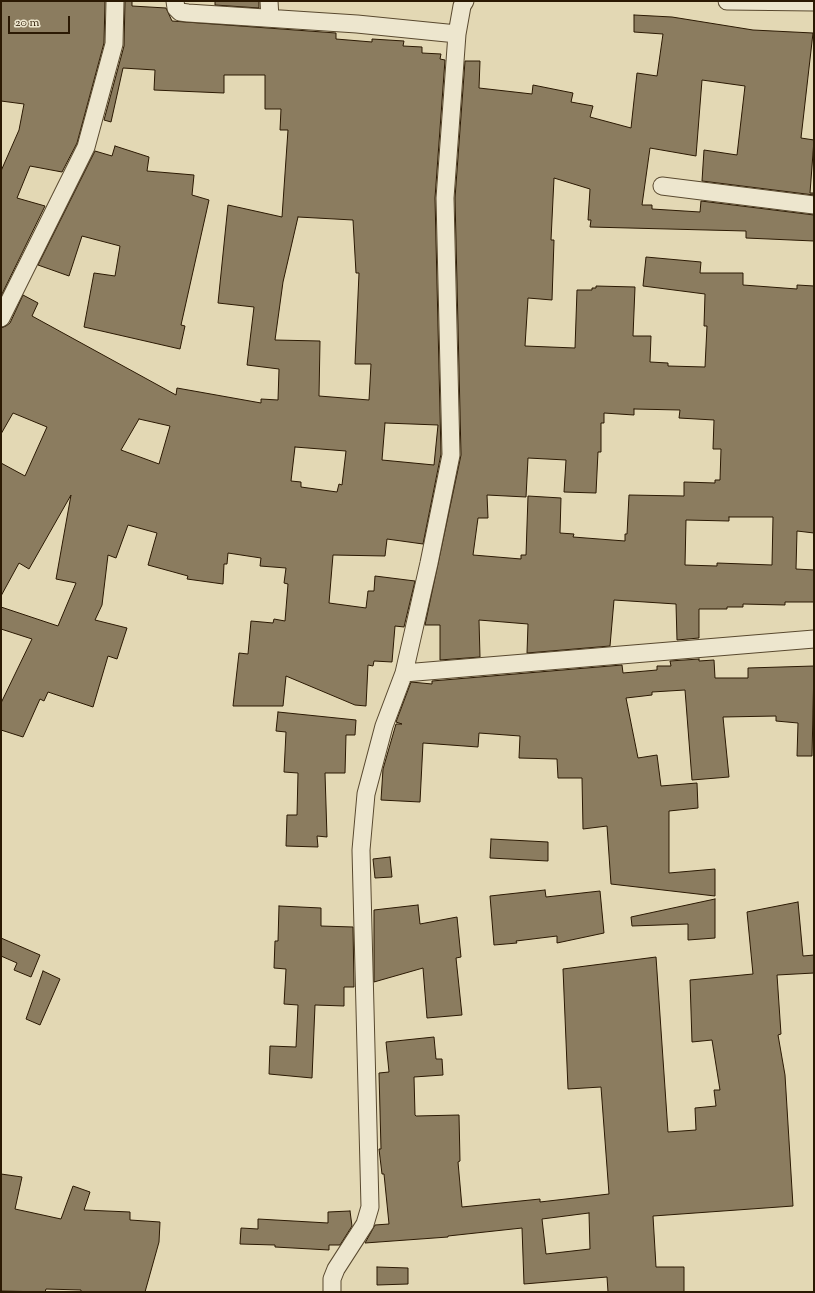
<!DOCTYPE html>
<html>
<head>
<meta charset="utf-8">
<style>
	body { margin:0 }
	#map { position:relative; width:815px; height:1293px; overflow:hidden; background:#e3d8b4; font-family:"Sorts Mill Goudy",serif }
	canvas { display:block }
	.frame { position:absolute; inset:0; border:2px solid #2b1903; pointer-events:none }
	.scale { position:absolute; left:8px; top:16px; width:62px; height:18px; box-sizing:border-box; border:2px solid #2b1903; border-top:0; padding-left:5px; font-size:12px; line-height:14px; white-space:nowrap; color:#2b1903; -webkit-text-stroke:3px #ede6ce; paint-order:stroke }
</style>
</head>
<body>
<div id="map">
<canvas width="815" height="1293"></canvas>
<div class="frame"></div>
<div class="scale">20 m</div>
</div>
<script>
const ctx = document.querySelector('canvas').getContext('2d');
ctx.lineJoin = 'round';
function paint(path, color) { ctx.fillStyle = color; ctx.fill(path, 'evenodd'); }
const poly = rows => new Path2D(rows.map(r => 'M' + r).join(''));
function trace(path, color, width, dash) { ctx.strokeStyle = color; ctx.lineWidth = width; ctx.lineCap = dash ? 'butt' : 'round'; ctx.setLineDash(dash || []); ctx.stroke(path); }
const building = poly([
	[1,1,105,1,104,43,77,143,62,172,30,166,17,198,45,206,1,296,1,171,19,130,24,104,1,101,1,1],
	[125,1,132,1,132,6,166,8,172,21,336,33,336,39,372,42,372,39,404,41,403,46,422,47,422,53,441,54,440,59,445,60,435,198,441,454,423,544,387,539,385,556,333,555,329,603,366,608,368,591,374,591,375,576,415,581,404,627,395,626,392,662,374,661,373,666,368,665,366,706,355,705,286,676,283,706,233,706,239,653,248,654,251,621,273,623,274,619,285,621,288,584,284,583,286,568,260,566,261,558,228,553,227,564,224,564,223,584,187,579,188,576,148,565,157,533,128,525,116,558,108,555,102,605,95,620,127,628,117,659,108,656,93,707,48,692,44,701,40,699,23,737,1,730,1,703,32,639,1,629,1,607,58,626,76,583,56,579,71,495,29,569,19,563,1,596,1,463,25,476,47,427,13,413,1,434,1,328,6,326,10,323,23,295,38,303,32,316,176,395,177,388,261,403,261,399,278,400,279,369,247,365,254,307,218,303,228,205,282,217,288,130,280,130,281,109,265,109,265,75,224,75,224,93,154,90,155,70,123,68,111,122,104,120,124,46,125,1],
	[298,217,353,220,356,273,359,273,355,364,371,364,369,400,319,396,320,341,275,340,283,282,298,217],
	[139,419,170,426,159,464,121,450,139,419],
	[385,423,438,425,434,465,382,460,385,423],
	[295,447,346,451,342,485,339,484,337,492,301,487,301,482,291,481,295,447],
	[215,1,259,1,259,8,215,5,215,1],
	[634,15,672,17,753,30,813,33,801,138,814,140,810,193,814,193,814,195,702,181,704,150,737,155,745,86,702,80,696,156,650,148,642,205,652,205,652,209,700,212,701,201,814,215,814,241,746,238,746,231,590,227,591,220,588,220,590,189,554,178,551,240,554,240,552,300,528,298,525,346,575,348,577,290,592,290,592,288,596,288,596,286,635,287,633,336,651,336,650,362,668,363,668,366,705,367,707,326,704,326,705,294,643,286,646,257,701,262,700,273,743,273,743,285,797,289,797,285,814,286,814,533,797,531,796,569,814,570,814,602,785,602,785,605,743,604,743,607,727,607,727,609,699,609,699,638,677,640,676,604,614,600,610,646,527,653,528,624,479,620,480,657,440,660,440,625,425,625,461,455,455,198,465,61,480,61,479,88,532,94,533,85,573,93,571,102,593,106,590,117,631,128,637,73,657,76,663,34,634,32,634,15],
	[634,409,680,410,679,418,714,420,713,449,721,449,720,480,715,480,715,483,684,482,684,496,629,495,627,534,625,534,625,541,573,537,574,534,560,533,561,498,528,496,526,555,521,555,521,559,473,555,478,518,488,518,487,495,526,497,528,458,566,460,564,492,596,493,598,452,601,452,601,423,604,423,604,413,634,415,634,409],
	[729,517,773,517,772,565,717,563,717,566,685,565,686,520,729,521,729,517],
	[115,146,149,157,147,171,194,175,192,195,209,200,181,325,185,326,180,349,84,327,94,273,115,276,120,246,82,236,69,276,38,265,95,151,112,156,115,146],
	[699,659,699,661,714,660,715,678,748,678,748,668,814,666,812,756,797,756,798,723,776,721,776,716,723,717,729,777,692,780,685,690,652,692,652,695,626,698,638,758,657,755,661,786,697,783,698,808,669,811,669,873,715,869,715,896,611,884,607,826,583,829,582,778,558,778,557,759,519,758,520,736,479,733,478,747,423,743,420,802,381,800,383,769,396,724,402,724,396,722,411,682,432,684,432,681,622,665,623,673,657,670,657,666,671,666,670,661,699,659],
	[278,712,356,720,355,735,346,735,345,773,325,773,327,837,317,836,318,847,286,846,287,815,297,815,298,773,284,772,286,732,276,731,278,712],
	[491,839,548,842,548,861,490,858,491,839],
	[390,857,392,877,375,878,373,859,390,857],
	[545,890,546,897,600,891,604,933,557,943,557,936,516,941,517,943,494,945,490,896,545,890],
	[715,899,715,938,688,940,688,924,632,926,631,917,715,899],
	[798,902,803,956,814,955,814,973,777,975,781,1034,778,1035,785,1075,793,1206,653,1216,656,1267,684,1267,684,1292,608,1292,607,1277,524,1284,522,1228,448,1236,448,1237,365,1243,375,1225,389,1224,384,1174,382,1174,379,1149,381,1149,379,1073,389,1072,386,1042,434,1037,436,1059,442,1059,443,1075,414,1077,415,1115,416,1116,459,1115,460,1161,458,1162,462,1207,540,1199,540,1202,609,1194,601,1087,568,1089,563,969,656,957,668,1132,696,1130,695,1108,716,1106,714,1090,720,1090,712,1040,692,1042,690,980,753,974,747,912,798,902],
	[589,1213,590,1249,546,1254,542,1219,589,1213],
	[418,905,420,924,457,917,461,957,456,958,462,1015,427,1018,423,968,374,982,374,910,418,905],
	[279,906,321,908,321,926,353,927,354,987,344,987,344,1006,315,1005,312,1078,269,1074,270,1046,296,1047,298,1005,284,1004,286,969,274,968,275,941,278,941,279,906],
	[1,938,40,955,31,977,14,970,17,963,1,956,1,938],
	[43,971,60,979,40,1025,26,1019,43,971],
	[1,1174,22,1177,15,1209,61,1219,73,1186,90,1192,84,1210,130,1212,130,1220,160,1222,159,1242,145,1292,81,1292,81,1290,46,1289,45,1292,1,1291,1,1174],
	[350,1211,352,1226,340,1245,329,1245,329,1250,275,1247,275,1245,240,1244,241,1228,258,1229,258,1219,328,1223,328,1212,350,1211],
	[377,1267,408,1268,408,1284,377,1285,377,1267]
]);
const minor = poly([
	[175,1,176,8,180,12,188,13,357,24,457,34],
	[269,1,270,18],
	[727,1,814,2],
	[662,186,814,205],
	[1,318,86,147,114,44,115,1],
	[404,673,429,563,451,455,445,198,457,34,462,6,465,1],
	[332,1292,332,1279,336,1269,365,1224,370,1207,361,850,366,794,384,726,404,673,814,639]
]);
paint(building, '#8b7c5f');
trace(building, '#2b1903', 1);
trace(minor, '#59492f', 19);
trace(minor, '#ede6ce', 17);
</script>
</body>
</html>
